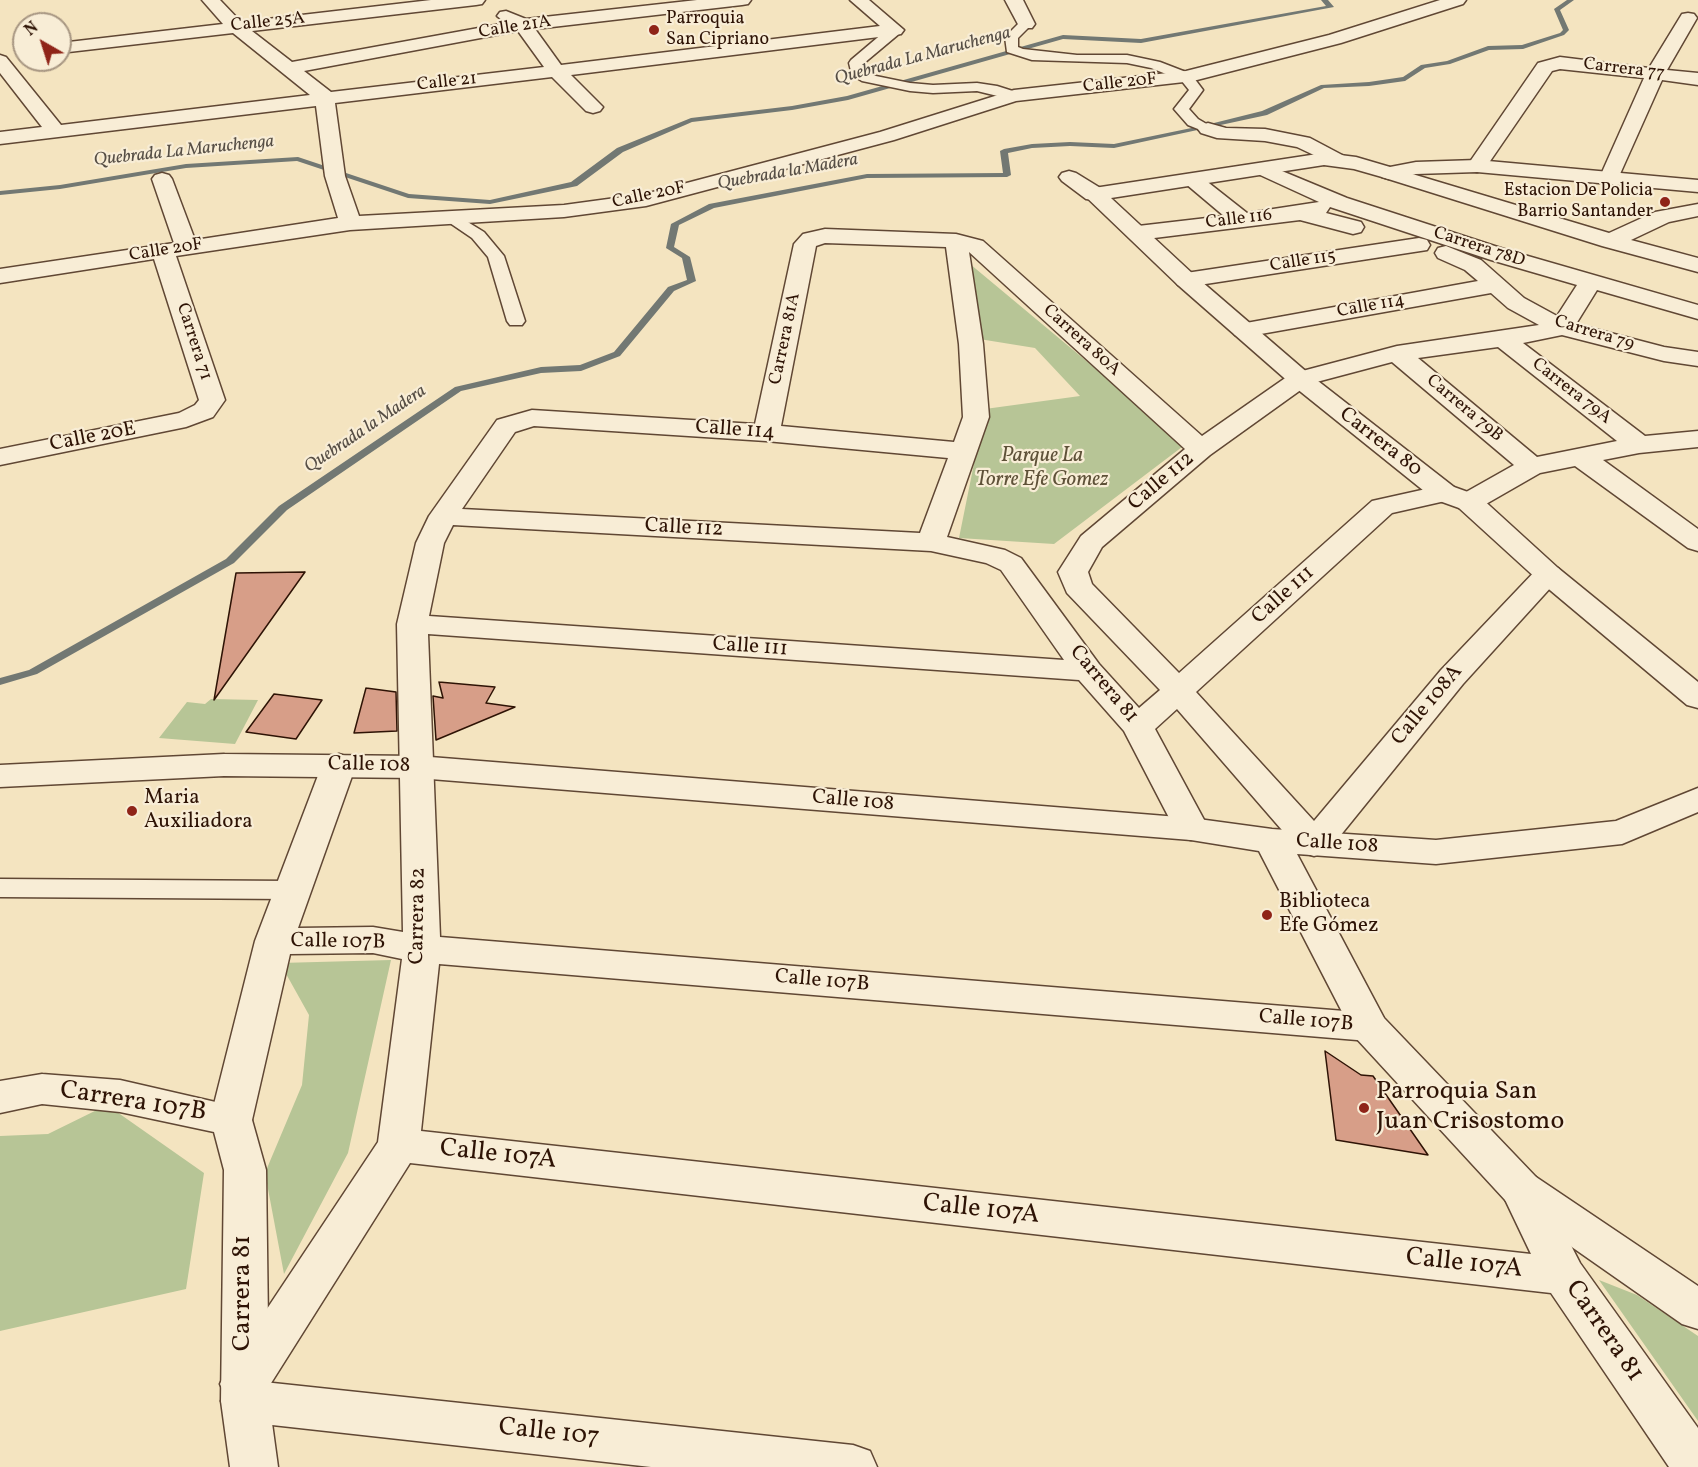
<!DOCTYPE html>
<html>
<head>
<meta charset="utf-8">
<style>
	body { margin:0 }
	#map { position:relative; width:1698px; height:1467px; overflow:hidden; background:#f4e4c0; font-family:Vollkorn,serif }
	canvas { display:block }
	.north { position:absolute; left:12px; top:12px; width:60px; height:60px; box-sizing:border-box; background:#f8edd6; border:2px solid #a79682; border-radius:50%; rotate:321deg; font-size:16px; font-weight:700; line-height:24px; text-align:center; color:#2e1305 }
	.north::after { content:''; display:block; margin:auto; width:21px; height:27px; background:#8f2418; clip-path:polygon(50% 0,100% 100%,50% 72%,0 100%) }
</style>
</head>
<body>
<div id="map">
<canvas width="1698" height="1467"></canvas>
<div class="north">N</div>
</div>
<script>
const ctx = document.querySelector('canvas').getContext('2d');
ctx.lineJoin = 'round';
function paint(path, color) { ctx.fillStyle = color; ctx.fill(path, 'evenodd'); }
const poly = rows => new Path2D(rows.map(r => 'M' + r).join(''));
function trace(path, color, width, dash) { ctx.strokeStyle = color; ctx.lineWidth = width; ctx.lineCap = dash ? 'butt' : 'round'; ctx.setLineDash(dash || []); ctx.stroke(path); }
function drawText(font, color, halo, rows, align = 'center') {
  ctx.font = font + ' Vollkorn,serif'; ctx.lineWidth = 4.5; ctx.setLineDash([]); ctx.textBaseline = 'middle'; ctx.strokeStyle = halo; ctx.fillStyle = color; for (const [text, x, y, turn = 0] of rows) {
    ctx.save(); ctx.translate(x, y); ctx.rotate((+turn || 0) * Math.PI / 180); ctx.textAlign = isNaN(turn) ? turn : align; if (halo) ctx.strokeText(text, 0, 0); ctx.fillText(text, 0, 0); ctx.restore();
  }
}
const green = poly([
	[964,259,1186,444,1054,544,959,538,985,409,1080,396,1035,348,973,338],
	[211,699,258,700,235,744,159,738,187,702,205,704],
	[391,960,348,1153,284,1274,265,1173,302,1085,309,1015,280,963],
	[107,1105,204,1173,186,1289,0,1331,0,1136,48,1134],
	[1599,1280,1637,1295,1698,1336,1698,1421]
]);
const stream = poly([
	[1321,0,1328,0,1334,7,1141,43,1063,39,848,100,792,110,692,122,623,152,577,186,490,204,408,198,297,161,186,168,60,189,0,195,0,191,60,185,186,164,298,157,409,194,490,200,571,182,617,148,691,118,792,106,847,96,1063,35,1141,39,1326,6,1321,0],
	[1567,0,1574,0,1560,10,1569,30,1564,35,1523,49,1489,50,1450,64,1425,68,1405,81,1369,86,1324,88,1267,115,1114,148,1070,146,1032,148,1008,153,1011,175,1007,177,867,178,714,208,679,225,674,247,690,257,696,281,674,291,620,356,581,371,541,373,461,391,287,510,234,563,37,674,0,685,0,678,29,670,226,559,279,506,455,387,541,367,580,365,614,352,668,287,687,280,682,258,666,248,671,224,709,204,867,174,1003,173,1000,151,1004,149,1032,144,1070,142,1114,144,1206,125,1262,111,1321,85,1369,82,1403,77,1421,65,1447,61,1488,46,1522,45,1560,33,1563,30,1554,9,1567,0]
]);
const building = poly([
	[305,572,214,700,236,573,305,572],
	[439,682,495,687,486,703,515,707,436,740,433,696,443,698,439,682],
	[366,688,396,692,397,731,354,733,366,688],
	[274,694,322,700,296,739,246,732,274,694],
	[1325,1051,1361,1075,1373,1076,1428,1155,1336,1140,1325,1051]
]);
const service = poly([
	[1026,20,1032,24,1018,38,1018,47,1023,49,1077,55,1127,55,1160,62,1191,74,1203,90,1189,109,1198,119,1215,129,1208,133,1188,125,1174,109,1189,90,1181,80,1151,68,1127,63,1032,60,1007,52,1005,37,1021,21,1026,20],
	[895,26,900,27,901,30,900,33,863,64,864,70,871,75,910,83,933,85,977,83,997,86,1019,93,1021,96,1014,100,977,91,933,93,910,91,862,81,852,75,849,63,851,60,890,27,895,26],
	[453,213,484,232,504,256,525,321,522,325,510,325,507,321,488,257,472,238,447,221,445,218,453,213],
	[0,879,291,881,300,884,304,890,300,896,291,899,0,897,0,879]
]);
const pedestrian = poly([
	[245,1380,853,1445,870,1451,877,1467,651,1467,245,1422,228,1416,221,1401,228,1386,245,1380]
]);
const minor = poly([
	[202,0,220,0,241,22,431,0,485,0,482,4,476,5,252,31,292,62,506,23,497,16,500,12,506,11,526,19,697,0,751,0,748,4,742,5,535,29,561,65,880,26,850,0,869,0,904,30,901,34,895,35,571,75,603,107,600,111,593,113,586,111,552,77,335,103,345,176,359,216,564,205,645,194,880,132,1014,90,1186,71,1329,35,1440,0,1466,0,1463,4,1341,43,1193,81,1016,101,894,140,646,206,564,217,350,230,176,256,225,400,213,417,186,427,0,465,0,449,179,413,195,405,199,400,154,259,0,283,0,269,174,243,152,179,155,175,162,173,169,175,172,179,195,240,338,218,325,176,316,106,0,144,0,132,42,127,0,73,0,55,6,57,61,125,310,95,233,33,60,53,60,43,223,24,202,0],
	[518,31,544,67,331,92,304,71,518,31],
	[1005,0,1023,0,1035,24,1032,28,1020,28,1005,0],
	[1688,13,1694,14,1697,18,1667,70,1698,73,1698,85,1662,80,1616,183,1609,185,1602,183,1599,179,1644,78,1560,69,1552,71,1484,170,1477,172,1470,170,1467,166,1538,63,1560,57,1649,68,1682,14,1688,13],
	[1208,123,1226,128,1265,129,1310,138,1344,156,1347,160,1344,164,1337,166,1297,147,1265,141,1217,138,1201,133,1198,129,1201,125,1208,123],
	[1265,164,1347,198,1507,250,1698,305,1698,319,1597,290,1576,324,1664,347,1698,352,1698,366,1664,361,1562,335,1523,343,1645,436,1698,431,1698,447,1639,453,1603,460,1698,529,1698,551,1688,548,1575,466,1540,473,1479,508,1469,510,1459,508,1455,502,1459,496,1514,465,1392,362,1309,384,1210,455,1102,547,1088,572,1092,584,1179,673,1372,501,1444,485,1454,487,1458,493,1454,499,1392,513,1196,692,1314,821,1441,670,1538,568,1548,565,1558,568,1563,574,1463,684,1327,852,1314,856,1301,852,1177,709,1155,729,1209,829,1203,837,1191,840,1179,837,1124,731,1079,680,428,634,440,937,1369,1013,1383,1017,1389,1027,1383,1037,1369,1041,439,964,421,1131,1531,1254,1500,1189,1506,1177,1521,1172,1536,1177,1580,1263,1698,1428,1698,1467,1669,1467,1551,1293,410,1163,261,1399,244,1405,227,1399,220,1384,227,1369,378,1142,402,959,373,953,290,954,252,1120,246,1131,231,1136,216,1131,210,1120,255,941,322,765,327,758,339,754,351,758,356,765,298,928,373,927,403,932,397,624,416,543,429,516,497,420,532,410,755,424,794,244,803,234,825,229,956,234,983,241,1202,436,1291,374,1397,346,1539,325,1508,308,1491,293,1244,337,1235,335,1232,330,1235,325,1478,281,1465,270,1438,258,1435,253,1438,248,1446,246,1481,260,1524,298,1557,316,1577,285,1491,260,1330,207,1326,213,1361,222,1364,227,1361,232,1353,234,1300,220,1138,240,1130,238,1127,233,1130,228,1138,226,1224,216,1186,184,1183,180,1186,176,1193,174,1200,176,1247,213,1319,202,1258,174,1255,170,1258,166,1265,164],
	[825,243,946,247,959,344,963,417,954,442,781,426,816,246,825,243],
	[969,252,1185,449,1081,536,1058,572,1067,593,1160,690,1139,708,1099,664,1021,558,1005,550,947,537,989,417,983,344,969,252],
	[1498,347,1617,441,1537,457,1418,358,1498,347],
	[534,426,766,441,948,458,920,533,462,509,515,432,534,426],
	[453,525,931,551,986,563,1001,570,1064,660,429,616,444,543,453,525],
	[1389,167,1609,233,1655,212,1698,204,1698,216,1669,222,1631,240,1698,258,1698,272,1602,246,1382,177,1379,173,1382,169,1389,167],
	[1069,171,1076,173,1102,189,1105,194,1102,199,1094,200,1086,199,1062,181,1059,177,1062,173,1069,171],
	[1419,238,1427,240,1430,245,1427,250,1186,287,1178,285,1174,280,1178,275,1186,273,1419,238]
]);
const tertiary = poly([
	[1324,153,1356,157,1390,167,1416,162,1477,160,1698,180,1698,192,1477,172,1416,174,1389,179,1354,169,1324,165,1111,198,1194,275,1309,374,1454,487,1479,496,1558,568,1698,682,1698,708,1687,705,1538,580,1459,508,1434,499,1291,384,1178,285,1083,194,1086,189,1094,188,1324,153],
	[224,754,418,756,1191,818,1272,829,1436,840,1616,821,1698,788,1698,812,1622,844,1436,864,1297,854,1384,1018,1536,1177,1698,1286,1698,1329,1682,1324,1506,1201,1355,1037,1259,851,1191,840,418,778,224,776,0,787,0,765,224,754],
	[42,1074,120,1080,246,1109,252,1120,266,1170,269,1401,278,1467,230,1467,221,1401,224,1170,214,1132,120,1112,42,1104,0,1113,0,1081,42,1074]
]);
const markers = [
	[654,30,6,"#8f2418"],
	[1665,202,6,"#8f2418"],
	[132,811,6,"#8f2418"],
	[1267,915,6,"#8f2418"],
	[1364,1108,6,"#8f2418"]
];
const farPoinames = [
	["Parroquia",666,20],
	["San Cipriano",666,41],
	["Estacion De Policia",1653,192,"right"],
	["Barrio Santander",1653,213,"right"]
];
const farStreetnames = [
	["Calle 25A",268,23,-6],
	["Calle 21A",515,28,-9],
	["Carrera 77",1624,70,7],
	["Calle 21",447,83,-6],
	["Calle 20F",1120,84,-6],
	["Calle 20F",649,196,-12],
	["Calle 116",1239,220,-7],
	["Carrera 78D",1479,248,18],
	["Calle 20F",166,251,-9],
	["Calle 115",1303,262,-9],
	["Calle 114",1371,307,-10],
	["Carrera 79",1594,334,17],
	["Carrera 81A",786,339,-78],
	["Carrera 80A",1081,341,42],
	["Carrera 71",193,342,72],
	["Carrera 79A",1571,392,38],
	["Carrera 79B",1464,409,40]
];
const farWaternames = [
	["Quebrada La Maruchenga",923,57,-15],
	["Quebrada La Maruchenga",184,152,-6],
	["Quebrada la Madera",788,173,-10],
	["Quebrada la Madera",366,430,-34]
];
const streetNames = [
	["Calle 114",735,431,4],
	["Calle 20E",93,438,-11],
	["Carrera 80",1380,443,38],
	["Calle 112",1162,482,-40],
	["Calle 112",684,529,3],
	["Calle 111",1284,596,-42],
	["Calle 111",750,648,4],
	["Carrera 81",1103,685,50],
	["Calle 108A",1428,706,-50],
	["Calle 108",369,766,1],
	["Calle 108",853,802,5],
	["Calle 108",1337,845,4],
	["Carrera 82",419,916,-89],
	["Calle 107B",338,943,1],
	["Calle 107B",822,982,5],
	["Calle 107B",1306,1022,5]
];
const parkNames = [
	["Parque La",1042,457],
	["Torre Efe Gomez",1042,481]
];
const poiNames = [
	["Maria",144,799],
	["Auxiliadora",144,823],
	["Biblioteca",1279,903],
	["Efe Gómez",1279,927]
];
const nearPoinames = [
	["Parroquia San",1376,1093],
	["Juan Crisostomo",1376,1123]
];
const nearStreetnames = [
	["Carrera 107B",133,1103,9],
	["Calle 107A",498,1156,6],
	["Calle 107A",981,1211,6],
	["Calle 107A",1464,1265,6],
	["Carrera 81",244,1293,-90],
	["Carrera 81",1603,1332,55],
	["Calle 107",549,1434,6]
];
paint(green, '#b7c596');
paint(stream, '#727873');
paint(building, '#d79e88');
trace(building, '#2e1305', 1.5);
trace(service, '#604734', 3);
trace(pedestrian, '#604734', 3);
trace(minor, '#604734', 3);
trace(tertiary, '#604734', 3);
paint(service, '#f8edd6');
paint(pedestrian, '#f8edd6');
paint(minor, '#f8edd6');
paint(tertiary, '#f8edd6');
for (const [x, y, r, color] of markers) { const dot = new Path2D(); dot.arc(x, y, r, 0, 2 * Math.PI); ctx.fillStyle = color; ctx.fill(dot); trace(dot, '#f8edd6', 2); }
drawText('18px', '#2e1305', '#f8edd6', farPoinames, 'left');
drawText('18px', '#2e1305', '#f8edd6', farStreetnames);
drawText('italic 18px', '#564e45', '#f8edd6', farWaternames);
drawText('21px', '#2e1305', '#f8edd6', streetNames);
drawText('italic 21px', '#5e5138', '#f8edd6', parkNames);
drawText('21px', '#2e1305', '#f8edd6', poiNames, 'left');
drawText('26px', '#2e1305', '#f8edd6', nearPoinames, 'left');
drawText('26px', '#2e1305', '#f8edd6', nearStreetnames);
</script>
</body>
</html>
